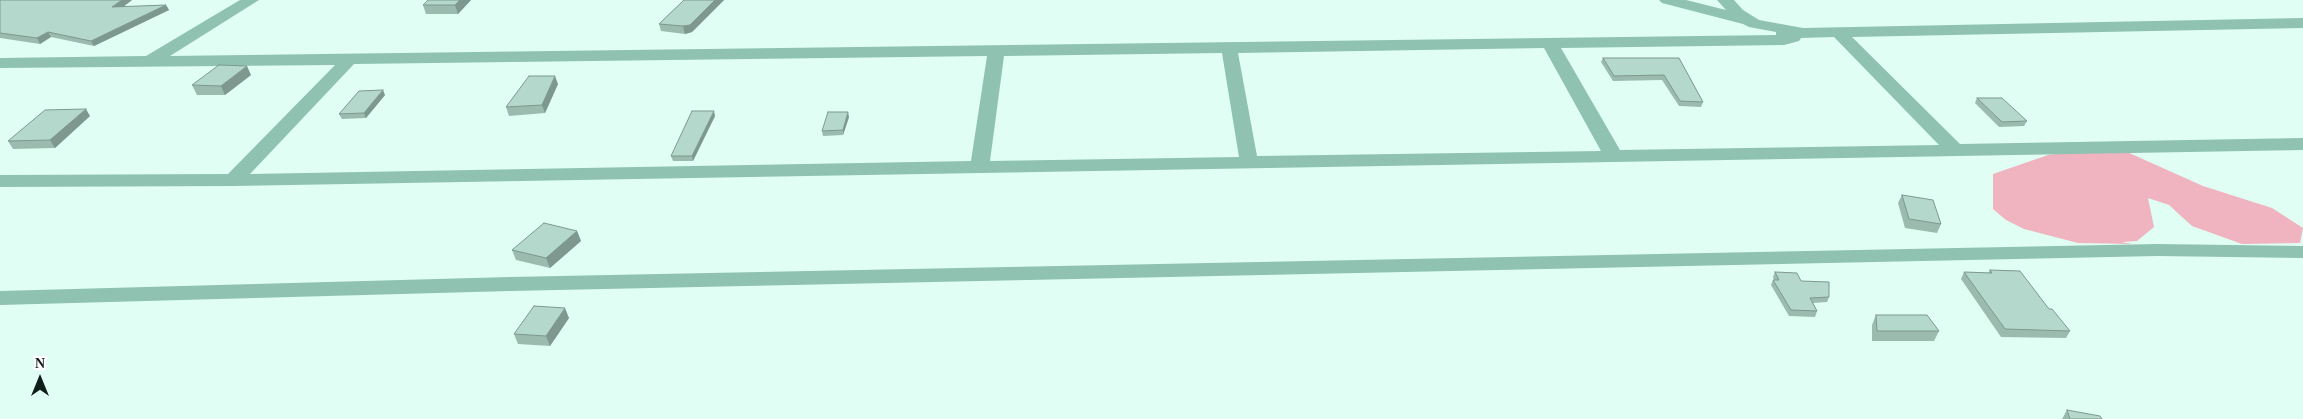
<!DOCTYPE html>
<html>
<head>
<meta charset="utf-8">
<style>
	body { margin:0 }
	#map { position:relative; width:2303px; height:419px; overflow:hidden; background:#e0fef4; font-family:"Times New Roman",serif }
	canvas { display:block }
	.north { position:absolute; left:15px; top:354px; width:50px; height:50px; -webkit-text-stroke:4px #fff; paint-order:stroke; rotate:0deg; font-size:14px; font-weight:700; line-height:20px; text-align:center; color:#101e1a }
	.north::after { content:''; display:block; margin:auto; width:18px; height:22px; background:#101e1a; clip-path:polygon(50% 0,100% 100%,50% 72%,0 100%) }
</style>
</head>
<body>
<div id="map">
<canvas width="2303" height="419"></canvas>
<div class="north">N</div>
</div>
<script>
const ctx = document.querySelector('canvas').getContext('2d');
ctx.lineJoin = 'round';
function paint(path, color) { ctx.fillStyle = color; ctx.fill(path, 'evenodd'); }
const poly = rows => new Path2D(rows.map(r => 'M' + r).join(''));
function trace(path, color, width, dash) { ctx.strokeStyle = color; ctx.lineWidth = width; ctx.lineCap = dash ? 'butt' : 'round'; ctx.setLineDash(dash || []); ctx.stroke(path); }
const forest = poly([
	[2092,149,2127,152,2203,186,2272,208,2303,228,2300,243,2242,244,2192,226,2169,205,2148,198,2154,227,2137,241,2122,242,2132,244,2078,243,2024,229,2006,220,1993,209,1993,174,2048,155]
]);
const street = poly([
	[240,0,259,0,170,56,1776,35,1776,32,1749,27,1743,24,1662,3,1659,0,1686,0,1726,10,1717,0,1734,0,1743,10,1759,20,1803,28,2303,18,2303,28,1852,37,1960,144,2303,138,2303,150,233,186,0,187,0,175,228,174,335,65,0,68,0,58,146,56,240,0],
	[1834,37,1939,145,1620,150,1561,48,1784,45,1799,41,1801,38,1834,37],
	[1544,48,1601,151,1257,156,1238,53,1544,48],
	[1222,53,1239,157,990,161,1004,56,1222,53],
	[987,56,971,161,250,174,354,64,987,56],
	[2157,244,2303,246,2303,258,2157,256,510,291,0,305,0,291,510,277,2157,244]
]);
const wall = poly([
	[0,0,132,0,123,7,166,5,169,10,94,46,51,37,40,44,0,38],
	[471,0,458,14,426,14,423,5],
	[684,0,724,0,692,32,685,34,661,31,659,24],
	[1603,58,1679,58,1703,102,1701,107,1679,106,1662,80,1613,81,1601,62],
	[251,75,225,95,197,95,192,85],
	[558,84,545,113,509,116,506,107],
	[385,95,366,118,342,119,339,114],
	[1977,98,2027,121,2024,126,1999,127,1975,103],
	[90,116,55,148,13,149,8,141],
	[715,116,693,161,673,161,671,156],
	[849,117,843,135,823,136,822,131],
	[1902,195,1941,224,1937,233,1905,228,1898,203],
	[577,231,581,241,550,268,516,260,512,250],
	[1990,270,2049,309,2070,331,2066,338,2001,337,1961,279,1964,272,1988,273],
	[1775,272,1801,281,1829,297,1827,302,1813,303,1817,311,1815,317,1789,316,1771,285,1773,280,1774,280,1773,277],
	[1876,315,1939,331,1934,341,1872,341,1872,325],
	[569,318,550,346,518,344,514,334],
	[2067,410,2102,419,2062,419]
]);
const shadedWall = poly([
	[122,0,132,0,115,13,112,7],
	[460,0,471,0,458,14,455,5],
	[715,0,724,0,692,32,685,34,683,26],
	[166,5,169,10,94,46,91,41],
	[48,32,51,37,40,44,37,38],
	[247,66,251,75,225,95,221,86],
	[555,76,558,84,545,113,542,105],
	[383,90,385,95,366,118,364,113],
	[86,109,90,116,55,148,50,140],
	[714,111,715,116,693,161,692,156],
	[848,112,849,117,843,135,843,130],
	[577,231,581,241,550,268,546,258],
	[565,308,569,318,550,346,546,336]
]);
const building = poly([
	[0,0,122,0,112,7,166,5,91,41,48,32,37,38,0,33,0,0],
	[428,0,460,0,455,5,423,5,428,0],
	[684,0,715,0,690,25,683,26,659,24,684,0],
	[1603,58,1679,58,1703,102,1680,101,1664,75,1614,76,1603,58],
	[219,65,247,66,221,86,192,85,219,65],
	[529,76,555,76,542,105,506,107,529,76],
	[383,90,364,113,339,114,359,91,383,90],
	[1977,98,2002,98,2027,121,2002,122,1977,98],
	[86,109,50,140,8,141,45,110,86,109],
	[692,111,714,111,692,156,671,156,692,111],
	[828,112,848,112,843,130,822,131,828,112],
	[1902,195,1933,200,1941,224,1909,219,1902,195],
	[544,223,577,231,546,258,512,250,544,223],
	[1990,270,2020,271,2049,309,2052,309,2070,331,2005,329,1964,272,1992,273,1990,270],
	[1775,272,1797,273,1801,281,1829,282,1829,297,1810,298,1817,311,1791,310,1773,280,1779,280,1775,272],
	[534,306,565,308,546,336,514,334,534,306],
	[1876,315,1927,315,1939,331,1877,331,1876,315],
	[2067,410,2100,416,2102,419,2070,419,2067,410]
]);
paint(forest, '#efb4bf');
paint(street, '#8fc2b1');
paint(wall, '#9bbbaf');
paint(shadedWall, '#7e988f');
paint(building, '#b4d9cc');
trace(building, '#7e988f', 1);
</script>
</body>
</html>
